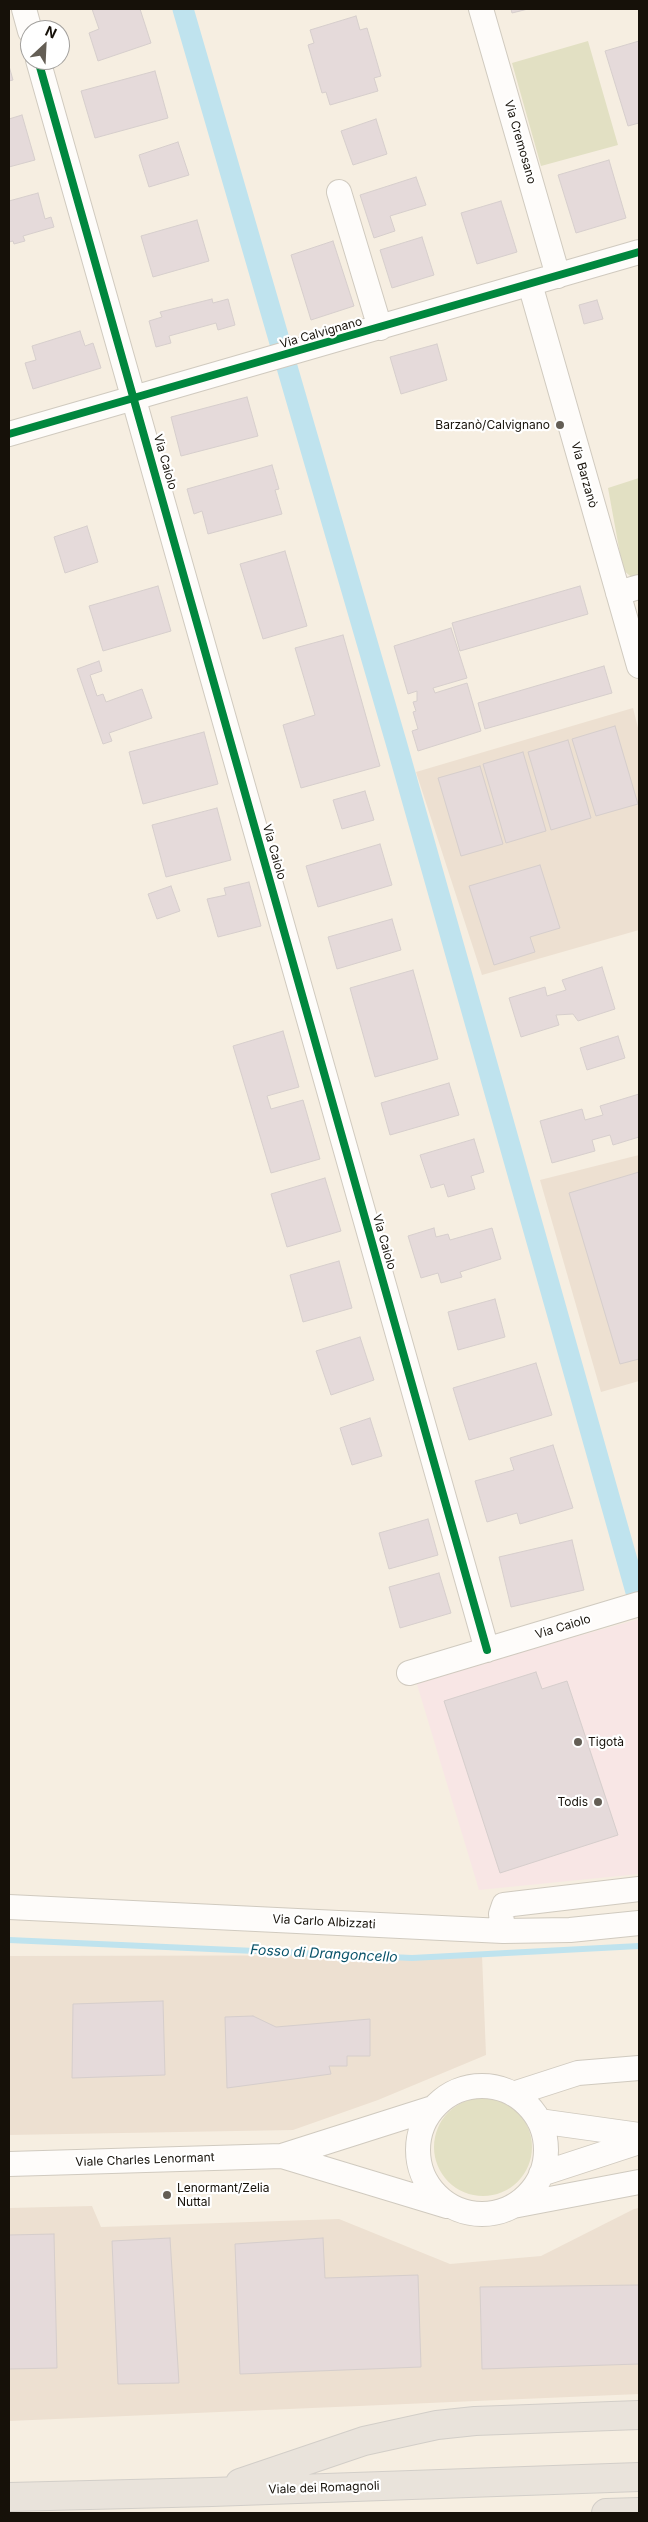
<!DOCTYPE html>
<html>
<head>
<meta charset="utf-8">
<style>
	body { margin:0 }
	#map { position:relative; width:648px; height:2522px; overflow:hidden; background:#f6eee1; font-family:Inter,sans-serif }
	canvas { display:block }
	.frame { position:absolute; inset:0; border:10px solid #161109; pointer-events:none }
	.north { position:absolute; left:20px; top:20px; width:50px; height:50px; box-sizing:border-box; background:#fff; border:1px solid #a2a09d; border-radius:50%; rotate:25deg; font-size:14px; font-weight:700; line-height:20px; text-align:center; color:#161109 }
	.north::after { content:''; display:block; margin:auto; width:18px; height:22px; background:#645e55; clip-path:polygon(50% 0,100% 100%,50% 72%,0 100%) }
</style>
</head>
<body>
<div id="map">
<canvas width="648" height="2522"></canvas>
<div class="frame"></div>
<div class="north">N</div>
</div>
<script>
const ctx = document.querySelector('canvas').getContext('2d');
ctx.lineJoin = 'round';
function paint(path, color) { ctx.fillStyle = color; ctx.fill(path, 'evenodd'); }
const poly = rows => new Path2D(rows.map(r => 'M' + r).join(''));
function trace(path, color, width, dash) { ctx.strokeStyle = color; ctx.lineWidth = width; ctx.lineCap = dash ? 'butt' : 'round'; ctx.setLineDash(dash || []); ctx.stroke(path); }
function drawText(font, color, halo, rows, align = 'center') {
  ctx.font = font + ' Inter,sans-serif'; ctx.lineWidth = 4.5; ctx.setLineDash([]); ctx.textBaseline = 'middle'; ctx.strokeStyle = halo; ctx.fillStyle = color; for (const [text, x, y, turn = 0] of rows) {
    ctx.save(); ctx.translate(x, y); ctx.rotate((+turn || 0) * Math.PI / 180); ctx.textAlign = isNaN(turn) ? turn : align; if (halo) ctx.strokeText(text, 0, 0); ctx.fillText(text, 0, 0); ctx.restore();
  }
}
const commercial = poly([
	[639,1619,639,1874,479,1890,416,1681]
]);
const industrial = poly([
	[633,708,639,732,639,930,482,975,416,772],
	[639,1155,639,1381,601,1392,540,1180],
	[482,1955,486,2055,378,2100,293,2130,9,2135,9,1956],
	[92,2206,101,2227,339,2219,450,2264,541,2256,634,2209,639,2208,639,2394,9,2421,9,2208]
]);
const green = poly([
	[588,41,618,145,541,166,512,63],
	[639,478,639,579,635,580,623,570,608,488],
	'434 2147a49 49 0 1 1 98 0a49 49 0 1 1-98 0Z'
]);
const stream = poly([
	[9,1940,412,1958,639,1946]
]);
const canal = poly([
	[183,9,396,742,636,1592]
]);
const building = poly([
	[92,9,140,9,151,43,98,61,89,33,99,29,92,9],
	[511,9,528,9,512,13,511,9],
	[356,16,360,30,367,28,381,76,374,78,378,91,330,105,326,92,322,93,308,45,314,43,310,30,356,16],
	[639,41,639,123,628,126,605,51,639,41],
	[9,66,13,80,9,81,9,66],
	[155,71,168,118,95,138,81,91,155,71],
	[22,115,35,160,9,167,9,119,22,115],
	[376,119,387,154,353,165,341,131,376,119],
	[178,142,189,175,149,187,139,155,178,142],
	[609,160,626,218,576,233,558,175,609,160],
	[416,177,426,205,390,216,395,231,374,238,360,195,416,177],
	[38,193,45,219,51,217,54,227,23,236,25,241,14,244,13,241,9,242,9,201,38,193],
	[501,201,517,252,477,264,461,213,501,201],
	[197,220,209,261,153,277,141,236,197,220],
	[422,237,434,275,392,288,380,250,422,237],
	[333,241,354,306,311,320,291,255,333,241],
	[212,299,213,303,228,299,235,325,218,330,216,323,169,336,171,343,156,347,149,321,162,317,160,312,212,299],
	[597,300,603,319,584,324,579,305,597,300],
	[80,331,85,346,93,343,101,368,33,389,25,363,36,360,32,346,80,331],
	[437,344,447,380,401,394,390,357,437,344],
	[247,397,258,436,181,456,171,417,247,397],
	[272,465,279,489,275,490,282,514,208,534,202,511,194,514,187,489,272,465],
	[87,526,98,562,65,573,54,537,87,526],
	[285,551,307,626,263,639,240,564,285,551],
	[158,586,171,631,103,651,89,606,158,586],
	[580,586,588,614,460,651,452,623,580,586],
	[451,628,467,678,433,688,435,693,467,683,481,731,418,751,412,731,418,729,413,712,416,711,413,702,417,701,417,691,408,694,394,646,451,628],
	[343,635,380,766,301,788,283,725,315,715,295,648,343,635],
	[99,661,102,671,90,675,97,696,103,694,106,702,142,689,152,718,109,733,112,741,103,744,77,669,99,661],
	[604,666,612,693,485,729,478,703,604,666],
	[615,726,638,804,596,816,572,739,615,726],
	[204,732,218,784,143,804,129,752,204,732],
	[568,740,591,818,551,830,528,752,568,740],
	[523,752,546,831,506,843,483,764,523,752],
	[480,766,503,844,461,856,438,778,480,766],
	[365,791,374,820,342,829,333,800,365,791],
	[217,808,231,860,166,877,152,825,217,808],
	[380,844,392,885,318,907,306,866,380,844],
	[540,865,560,928,530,937,535,952,494,965,469,886,540,865],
	[249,882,261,926,218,937,207,899,226,895,224,888,249,882],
	[171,886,180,911,157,919,148,894,171,886],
	[392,919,401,950,337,969,328,937,392,919],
	[602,967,615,1009,578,1021,573,1014,556,1015,559,1025,521,1037,509,998,545,987,547,996,566,990,562,980,602,967],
	[413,970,438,1059,375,1077,350,988,413,970],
	[283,1031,299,1087,267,1096,271,1109,303,1100,320,1159,271,1173,233,1046,283,1031],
	[618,1036,625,1058,587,1070,580,1048,618,1036],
	[449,1083,459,1115,390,1135,381,1103,449,1083],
	[639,1094,639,1137,613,1145,610,1135,592,1140,595,1151,552,1163,540,1121,582,1109,585,1120,603,1115,600,1106,639,1094],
	[474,1139,484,1172,471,1176,475,1189,448,1197,444,1184,431,1188,420,1155,474,1139],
	[639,1172,639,1359,620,1364,569,1193,639,1172],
	[325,1178,341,1231,287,1247,271,1194,325,1178],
	[434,1228,436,1237,448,1234,450,1240,492,1228,501,1259,460,1272,462,1277,441,1283,438,1273,421,1278,408,1236,434,1228],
	[339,1261,352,1308,303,1322,290,1275,339,1261],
	[495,1299,505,1337,458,1350,448,1312,495,1299],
	[360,1337,374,1380,331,1395,316,1351,360,1337],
	[536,1363,552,1415,469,1440,453,1388,536,1363],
	[370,1418,382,1456,352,1465,340,1428,370,1418],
	[553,1445,573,1508,520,1524,517,1513,487,1522,475,1481,514,1470,510,1458,553,1445],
	[428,1519,438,1555,389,1569,379,1533,428,1519],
	[572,1540,584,1590,511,1607,499,1557,572,1540],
	[439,1573,451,1613,400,1628,389,1587,439,1573],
	[536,1672,542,1689,567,1681,618,1835,500,1873,444,1701,536,1672],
	[163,2001,165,2075,72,2078,73,2004,163,2001],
	[253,2016,276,2027,370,2019,370,2056,347,2056,347,2066,329,2066,331,2074,227,2088,225,2017,253,2016],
	[54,2234,57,2368,9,2369,9,2235,54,2234],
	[170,2238,179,2383,118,2384,112,2241,170,2238],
	[323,2238,325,2278,418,2275,421,2367,240,2374,235,2244,323,2238],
	[639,2285,639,2364,482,2369,480,2287,639,2285]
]);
const minor = poly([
	[24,9,30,31],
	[481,9,558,276],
	[38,60,487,1650],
	[339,192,380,328],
	[530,284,639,666],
	[9,434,639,252],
	[618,593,639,587],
	[409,1673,639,1604],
	[9,1907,503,1931,570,1930,639,1923],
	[503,1931,501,1914,504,1905,639,1889],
	'418 2150a64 64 0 1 1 128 0a64 64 0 1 1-128 0Z',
	[513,2094,578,2073,639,2068],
	[539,2121,639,2135],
	[282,2156,447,2206],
	[9,2164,282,2156,433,2108],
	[541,2174,639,2142],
	[513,2206,639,2182]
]);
const major = poly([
	[240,2483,364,2441,437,2425,475,2421,639,2415],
	[9,2497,212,2492,639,2477],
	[606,2513,639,2512]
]);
const cycleway = poly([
	[38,60,487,1650],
	[9,434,639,252]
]);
const markers = [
	[560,425,5,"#645e55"],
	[578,1742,5,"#645e55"],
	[598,1802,5,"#645e55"],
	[167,2195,5,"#645e55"]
];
const streetNames = [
	["Via Cremosano",520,142,74],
	["Via Calvignano",321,333,-16],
	["Via Caiolo",165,462,74],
	["Via Barzanò",584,475,74],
	["Via Caiolo",274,852,74],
	["Via Caiolo",384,1242,74],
	["Via Caiolo",563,1627,-17],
	["Via Carlo Albizzati",324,1922,3],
	["Viale Charles Lenormant",145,2160,-2],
	["Viale dei Romagnoli",324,2488,-2]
];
const poiNames = [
	["Barzanò/Calvignano",550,425],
	["Tigotà",588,1742,"left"],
	["Todis",588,1802],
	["Lenormant/Zelia",177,2188,"left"],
	["Nuttal",177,2202,"left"]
];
const waterNames = [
	["Fosso di Drangoncello",324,1954,3]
];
paint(commercial, '#f8e6e5');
paint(industrial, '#ede0d1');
paint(green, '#e2e0c3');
trace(stream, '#bfe3ee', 6);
trace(canal, '#bfe3ee', 21);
paint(building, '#e5dada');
trace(building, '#d6cecc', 1);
trace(minor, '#d0cabf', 26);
trace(major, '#d2cec8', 30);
trace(minor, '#fefcfa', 24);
trace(major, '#e9e3db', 28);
trace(cycleway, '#00873e', 8);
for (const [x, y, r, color] of markers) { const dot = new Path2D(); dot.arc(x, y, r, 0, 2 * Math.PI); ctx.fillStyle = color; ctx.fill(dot); trace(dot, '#fff', 2); }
drawText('12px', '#161109', '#fff', streetNames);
drawText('12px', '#161109', '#fff', poiNames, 'right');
drawText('italic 14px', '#075269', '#fff', waterNames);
</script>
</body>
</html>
